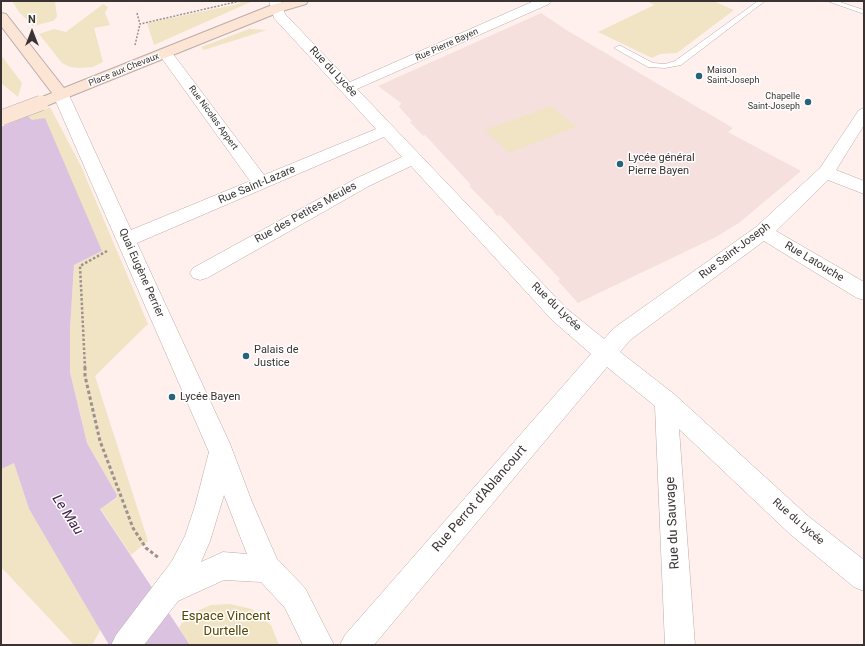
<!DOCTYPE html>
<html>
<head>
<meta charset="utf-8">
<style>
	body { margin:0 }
	#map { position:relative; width:865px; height:646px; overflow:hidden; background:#fff0ee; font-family:Roboto,sans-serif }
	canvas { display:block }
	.frame { position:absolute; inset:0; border:2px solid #3a3333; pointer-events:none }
	.north { position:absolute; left:12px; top:12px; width:40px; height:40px; -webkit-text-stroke:3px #fff; paint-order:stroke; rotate:0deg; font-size:11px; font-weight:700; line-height:16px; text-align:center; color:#3a3333 }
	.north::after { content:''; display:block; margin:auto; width:14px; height:18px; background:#3a3333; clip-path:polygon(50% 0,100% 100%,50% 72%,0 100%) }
</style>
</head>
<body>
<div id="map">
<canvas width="865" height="646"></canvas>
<div class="frame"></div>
<div class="north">N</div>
</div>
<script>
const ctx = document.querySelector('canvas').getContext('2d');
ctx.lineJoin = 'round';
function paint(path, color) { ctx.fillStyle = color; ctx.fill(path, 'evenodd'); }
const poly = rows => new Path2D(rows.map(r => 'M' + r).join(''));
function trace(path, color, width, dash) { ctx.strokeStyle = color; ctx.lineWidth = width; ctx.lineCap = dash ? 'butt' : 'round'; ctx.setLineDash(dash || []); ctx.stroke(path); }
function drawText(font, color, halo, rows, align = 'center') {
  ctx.font = font + ' Roboto,sans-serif'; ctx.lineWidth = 3; ctx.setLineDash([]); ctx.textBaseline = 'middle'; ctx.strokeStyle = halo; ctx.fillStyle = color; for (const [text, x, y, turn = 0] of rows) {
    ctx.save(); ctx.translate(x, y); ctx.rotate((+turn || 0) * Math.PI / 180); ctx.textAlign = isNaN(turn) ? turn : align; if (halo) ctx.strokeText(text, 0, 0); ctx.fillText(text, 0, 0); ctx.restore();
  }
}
const built = poly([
	[541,13,568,31,733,128,728,132,801,171,739,223,716,237,578,303,558,281,560,279,500,215,497,216,493,211,494,211,469,186,471,185,425,135,423,136,410,122,412,121,399,107,401,103,378,86]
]);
const green = poly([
	[12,1,55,1,57,17,53,21,33,26,19,12],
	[243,1,253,1,154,45,147,23,238,4],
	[647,1,713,1,734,10,677,53,660,54,652,58,598,32,654,5],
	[103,4,108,7,105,13,110,25,94,28,103,62,93,67,80,68,70,67,62,63,39,34,54,29,66,32],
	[249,29,267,30,204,50,201,47],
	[1,55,22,83,18,97,1,83],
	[551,106,576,127,509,153,485,130],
	[50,107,81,166,148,324,95,376,148,541,131,555,100,508,116,499,117,495,87,443,70,372,70,329,74,265,102,251,32,120,28,116],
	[14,462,29,509,101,629,92,645,74,645,1,567,1,469],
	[230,604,252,609,271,625,279,645,190,645,179,628,182,623,197,611,211,605]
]);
const water = poly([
	[28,116,32,120,45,118,102,251,74,265,70,329,70,372,87,443,117,495,116,498,100,509,190,645,109,645,29,509,14,463,1,469,1,127]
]);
const pathFar2 = poly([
	[137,13,140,24,240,1],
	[135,45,140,24]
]);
const pathFar1 = poly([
	[85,368,80,266,107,251]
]);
const path = poly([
	[85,367,85,376,100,441,133,528,146,548,159,558]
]);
const service = poly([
	[758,1,765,1,681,65,665,68,648,67,614,48,618,46,621,46,653,63,665,64,675,61,758,1],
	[827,1,837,1,864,10,864,14,827,1]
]);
const minor = poly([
	[269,1,281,1,285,14,350,82,534,1,551,1,549,4,357,89,566,308,604,339,614,328,756,227,820,168,859,110,864,108,864,125,836,170,864,181,864,194,828,180,776,231,864,282,864,300,857,298,764,241,630,340,620,352,674,394,808,516,864,560,864,591,854,587,790,534,679,429,695,645,665,645,655,406,607,367,374,645,340,645,345,635,591,354,552,320,411,166,369,186,207,278,200,280,193,278,190,273,193,268,357,178,402,157,384,137,137,243,230,444,252,502,277,559,305,588,334,645,303,645,285,608,261,582,224,580,178,601,144,645,111,645,116,635,172,561,185,536,195,506,209,452,53,95,56,92,61,90,66,92,69,95,131,230,250,181,158,53,160,50,165,49,170,50,264,175,376,129,274,18,269,1],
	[224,495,247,554,223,552,201,562,210,541,224,495]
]);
const secondary = poly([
	[287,1,308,1,306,4,282,11,41,108,35,106,33,103,35,100,52,93,1,26,1,13,6,14,64,88,272,5,287,1]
]);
const secondaryBridge = poly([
	[1,118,41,103]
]);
const markers = [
	[699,76,4,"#25647a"],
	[808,102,4,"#25647a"],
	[620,164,4,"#25647a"],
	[246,356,4,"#25647a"],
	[172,397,4,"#25647a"]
];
const farStreetnames = [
	["Rue Pierre Bayen",447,45,-24],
	["Place aux Chevaux",124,70,-22],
	["Rue Nicolas Appert",213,118,54]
];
const farPoinames = [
	["Maison",707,71],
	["Saint-Joseph",707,81],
	["Chapelle",800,97,"right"],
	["Saint-Joseph",800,107,"right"]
];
const streetNames = [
	["Rue du Lycée",333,72,47],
	["Rue Saint-Lazare",257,185,-23],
	["Rue des Petites Meules",306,213,-29],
	["Rue Saint-Joseph",735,251,-37],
	["Rue Latouche",814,262,31],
	["Quai Eugène Perrier",141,273,66],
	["Rue du Lycée",556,307,44],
	["Rue du Lycée",798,522,41]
];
const poiNames = [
	["Lycée général",628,158],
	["Pierre Bayen",628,171],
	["Palais de",254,350],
	["Justice",254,363],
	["Lycée Bayen",180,397]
];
const nearStreetnames = [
	["Rue Perrot d'Ablancourt",480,499,-49],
	["Rue du Sauvage",673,523,-93]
];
const nearParknames = [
	["Espace Vincent",226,617],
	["Durtelle",226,632]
];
const nearWaternames = [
	["Le Mau",67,515,57]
];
paint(built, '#f5e0de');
paint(green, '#f0e4c4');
paint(water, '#dcc2e1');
trace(service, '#bcaba9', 1);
trace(minor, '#bcaba9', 1);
trace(secondary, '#bcaba9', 2);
trace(pathFar2, '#9c9190', 1.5, [2, 1.5]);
trace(pathFar1, '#9c9190', 2.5, [2.5, 2]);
trace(path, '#9c9190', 3, [3.5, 2.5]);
paint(service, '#fff');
paint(minor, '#fff');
paint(secondary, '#fce5d4');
trace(secondaryBridge, '#bcaba9', 16, []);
trace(secondaryBridge, '#fce5d4', 15);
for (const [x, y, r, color] of markers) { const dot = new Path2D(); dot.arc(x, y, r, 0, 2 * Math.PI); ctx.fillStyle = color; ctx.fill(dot); trace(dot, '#fff', 1.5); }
drawText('9px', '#3a3333', '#fff', farStreetnames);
drawText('9px', '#3a3333', '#fff', farPoinames, 'left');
drawText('11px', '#3a3333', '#fff', streetNames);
drawText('11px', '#3a3333', '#fff', poiNames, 'left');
drawText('13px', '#3a3333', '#fff', nearStreetnames);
drawText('13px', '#594402', '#fff', nearParknames);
drawText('italic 14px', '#3e1d45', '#fff', nearWaternames);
</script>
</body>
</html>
